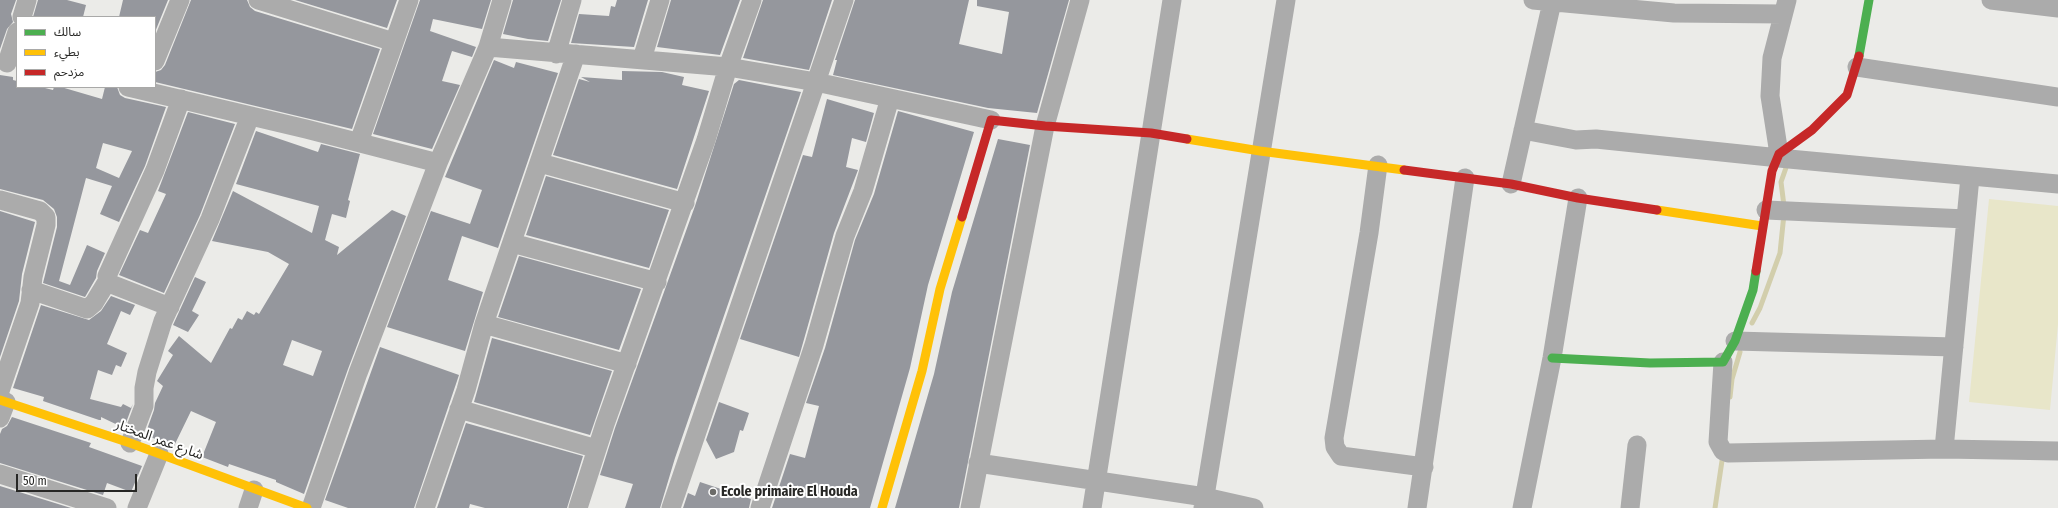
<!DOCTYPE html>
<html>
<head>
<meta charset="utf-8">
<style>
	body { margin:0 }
	#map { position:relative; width:2058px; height:508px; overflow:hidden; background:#ebebe8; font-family:"Fira Sans Condensed","Noto Sans Arabic",sans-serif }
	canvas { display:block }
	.legend { position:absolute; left:16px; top:16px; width:140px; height:72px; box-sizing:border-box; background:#fff; border:1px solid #a9a9a8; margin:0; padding:5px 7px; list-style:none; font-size:12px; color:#272725 }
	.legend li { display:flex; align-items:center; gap:8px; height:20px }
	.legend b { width:20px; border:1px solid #a9a9a8 }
	.scale { position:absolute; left:16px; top:474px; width:121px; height:18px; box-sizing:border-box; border:2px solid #272725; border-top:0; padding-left:5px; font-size:12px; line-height:14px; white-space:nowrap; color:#272725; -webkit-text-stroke:3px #fff; paint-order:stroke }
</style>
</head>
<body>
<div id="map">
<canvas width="2058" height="508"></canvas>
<ul class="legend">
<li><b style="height:5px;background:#4caf50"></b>سالك</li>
<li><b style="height:5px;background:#ffc107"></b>بطيء</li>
<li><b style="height:5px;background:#c62828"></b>مزدحم</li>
</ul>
<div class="scale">50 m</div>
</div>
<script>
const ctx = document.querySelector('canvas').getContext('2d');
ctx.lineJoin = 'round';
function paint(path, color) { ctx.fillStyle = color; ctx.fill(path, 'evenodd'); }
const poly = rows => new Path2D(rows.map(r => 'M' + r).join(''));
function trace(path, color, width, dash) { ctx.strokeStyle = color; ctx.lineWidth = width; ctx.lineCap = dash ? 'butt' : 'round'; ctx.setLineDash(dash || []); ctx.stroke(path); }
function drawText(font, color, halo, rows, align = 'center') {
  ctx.font = font + ' "Fira Sans Condensed","Noto Sans Arabic",sans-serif'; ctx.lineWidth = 4; ctx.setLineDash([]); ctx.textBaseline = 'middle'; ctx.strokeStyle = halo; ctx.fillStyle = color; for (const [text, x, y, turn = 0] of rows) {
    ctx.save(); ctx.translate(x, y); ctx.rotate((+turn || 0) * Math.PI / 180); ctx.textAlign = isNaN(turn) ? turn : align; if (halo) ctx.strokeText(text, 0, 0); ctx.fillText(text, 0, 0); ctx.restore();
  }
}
const green = poly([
	[1989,199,2058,206,2058,324,2050,410,1969,402]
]);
const stream = poly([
	[1784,206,1781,182,1788,162],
	[1752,323,1760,308,1780,253,1784,214],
	[1730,397,1732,379,1740,352],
	[1715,508,1723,454]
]);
const building = poly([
	[0,0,16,0,11,14,13,22,7,29,0,49],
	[38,0,67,0,86,5,83,17,33,17],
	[123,0,168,0,155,32,155,17,119,17],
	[191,0,247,0,250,7,255,11,380,49,352,129,155,82,155,72,161,70,165,65],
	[295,0,397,0,387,28],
	[420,0,491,0,482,29,433,19,430,31,476,47,472,57,452,51,442,81,460,85,432,149,373,134],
	[513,0,561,0,548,41,528,39,503,34],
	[617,0,648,0,634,47,571,43,579,14,609,16,611,6,615,7],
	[671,0,740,0,720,55,657,47],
	[763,0,832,0,809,70,743,58],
	[855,0,969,0,959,44,1002,54,1009,12,977,6,977,0,1069,0,1037,113,988,108,833,75,837,60,835,60],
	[494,60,514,68,516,62,558,73,498,248,462,236,448,280,483,292,465,351,387,327,431,211,470,224,482,190,445,177],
	[622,71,662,72,684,77,682,85,709,91,677,189,553,155,579,79,590,82,581,77,622,80],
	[0,75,13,77,13,80,17,81,17,87,41,87,53,90,54,87,61,87,102,99,105,87,117,87,120,95,125,98,166,107,145,166,119,222,100,214,112,186,86,178,59,281,70,285,87,245,105,253,97,271,96,278,85,297,43,283,57,227,57,217,54,209,43,200,0,189],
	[103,143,132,151,119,178,96,168],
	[739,80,801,92,675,458,660,508,625,508,633,484,600,475,615,428,695,206,734,84],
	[827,99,874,113,866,142,852,138,846,167,858,170,834,233,799,357,740,339,803,155,812,157],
	[898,111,974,132,928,285,910,368,870,508,772,508,790,454,805,458,819,406,806,403,825,348,855,240,874,194],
	[188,112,235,124,200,215,164,293,119,275,140,230,148,233,166,194,158,191],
	[256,131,318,152,321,144,360,154,348,200,350,201,346,218,332,214,325,240,339,247,337,255,392,210,406,216,348,369,304,494,276,482,276,480,229,464,228,467,202,457,216,422,191,411,174,446,145,435,154,410,155,403,163,386,157,381,173,355,168,351,179,336,211,363,230,328,232,329,238,318,242,320,247,311,254,315,256,312,259,314,289,264,268,252,212,241,233,191,312,233,319,206,236,184],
	[292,340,322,351,313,376,283,365],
	[998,139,1030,145,959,508,895,508,934,374,952,292],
	[546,176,669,210,649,268,526,235],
	[0,211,35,222,22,274,19,301,0,357],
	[519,256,641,289,619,350,498,317],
	[195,277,206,282,192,311,199,315,188,332,173,325],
	[111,296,135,305,130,315,121,311,107,344,127,353,121,367,116,365,112,375,98,370,90,399,121,407,123,404,131,408,133,404,124,428,101,417,101,420,99,420,43,401,44,397,13,388,41,305,89,320,101,311],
	[492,338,612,371,590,435,474,402],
	[380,347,459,375,414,508,348,508,325,500],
	[719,402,749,413,743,431,740,430,734,452,716,459,706,440],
	[12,417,91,443,89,447,142,466,131,492,107,483,103,495,0,463,0,434,2,429,7,426],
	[466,423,583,456,567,508,485,508,470,504,469,508,437,508],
	[700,482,751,499,749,508,683,508,688,493,695,496],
	[0,486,71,508,0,508]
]);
const street = poly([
	[258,0,394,42],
	[1533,0,1674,13,1783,14],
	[1991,0,2058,8],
	[22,17,27,0],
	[488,47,728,67,816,82,991,120],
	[556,54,572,0],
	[642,59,660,0],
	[155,61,180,0],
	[7,63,17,32],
	[1857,67,2058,97],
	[128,87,306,129,438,163],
	[1523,130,1576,140,1596,139,1789,159,2058,184],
	[359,142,409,0],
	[1779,154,1770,96,1772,58,1787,0],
	[540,163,685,203],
	[1378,165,1369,233,1334,438,1335,447,1341,456,1424,467],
	[1970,177,1944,449,2058,451],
	[1511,184,1552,2],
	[0,200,40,211,46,217,46,225,33,277,30,303,0,391],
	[1766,210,1966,219],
	[512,243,657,282],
	[31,290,87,309,94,303,108,280],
	[170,307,111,284,108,280,107,276,155,170,181,99],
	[484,324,627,364],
	[1735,341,1954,347],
	[1723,362,1718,442,1723,451,1728,453,1944,449],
	[459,409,597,449],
	[0,418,6,402],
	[130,443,144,406,144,388,147,372,163,321,210,219,250,116],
	[978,463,1205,497,1254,508],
	[0,474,107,508],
	[137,508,159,454],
	[248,508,254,490],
	[311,508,358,373,438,163,488,47,502,0],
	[425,508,466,390,484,324,576,54],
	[578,508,605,424,706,140,728,67,752,0],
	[671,508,844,0],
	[760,508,814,345,845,236,863,191,890,98],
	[970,508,1045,126,1080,0],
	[1092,508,1172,0],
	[1203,508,1286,0],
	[1417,508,1465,178],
	[1522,508,1552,358,1578,198],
	[1630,508,1637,445]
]);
const fast = poly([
	[1859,56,1869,0],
	[1552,358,1650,363,1723,362,1735,341,1753,290,1756,271]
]);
const slow = poly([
	[1187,139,1260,151,1404,170],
	[1657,210,1762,226],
	[0,400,130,443,307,508],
	[882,508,922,371,940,289,962,217]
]);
const jam = poly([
	[1404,170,1511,184,1578,198,1657,210],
	[962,217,991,120,1045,126,1151,133,1187,139],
	[1756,271,1772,171,1779,154,1812,130,1847,95,1859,56]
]);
const markers = [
	[713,492,4,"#6c6c69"]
];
const streetNames = [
	["شارع عمر المختار",159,440,20]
];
const poiNames = [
	["Ecole primaire El Houda",721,492]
];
paint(green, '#e8e6c9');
trace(stream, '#d2ceac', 5);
paint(building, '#95979d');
trace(street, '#ababab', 19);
trace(fast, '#4caf50', 9);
trace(slow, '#ffc107', 9);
trace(jam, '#c62828', 9);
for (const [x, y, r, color] of markers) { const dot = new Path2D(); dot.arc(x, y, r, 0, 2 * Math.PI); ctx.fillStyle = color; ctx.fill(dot); trace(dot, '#fff', 1.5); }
drawText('14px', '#272725', '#fff', streetNames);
drawText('bold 14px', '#272725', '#fff', poiNames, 'left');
</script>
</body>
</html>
